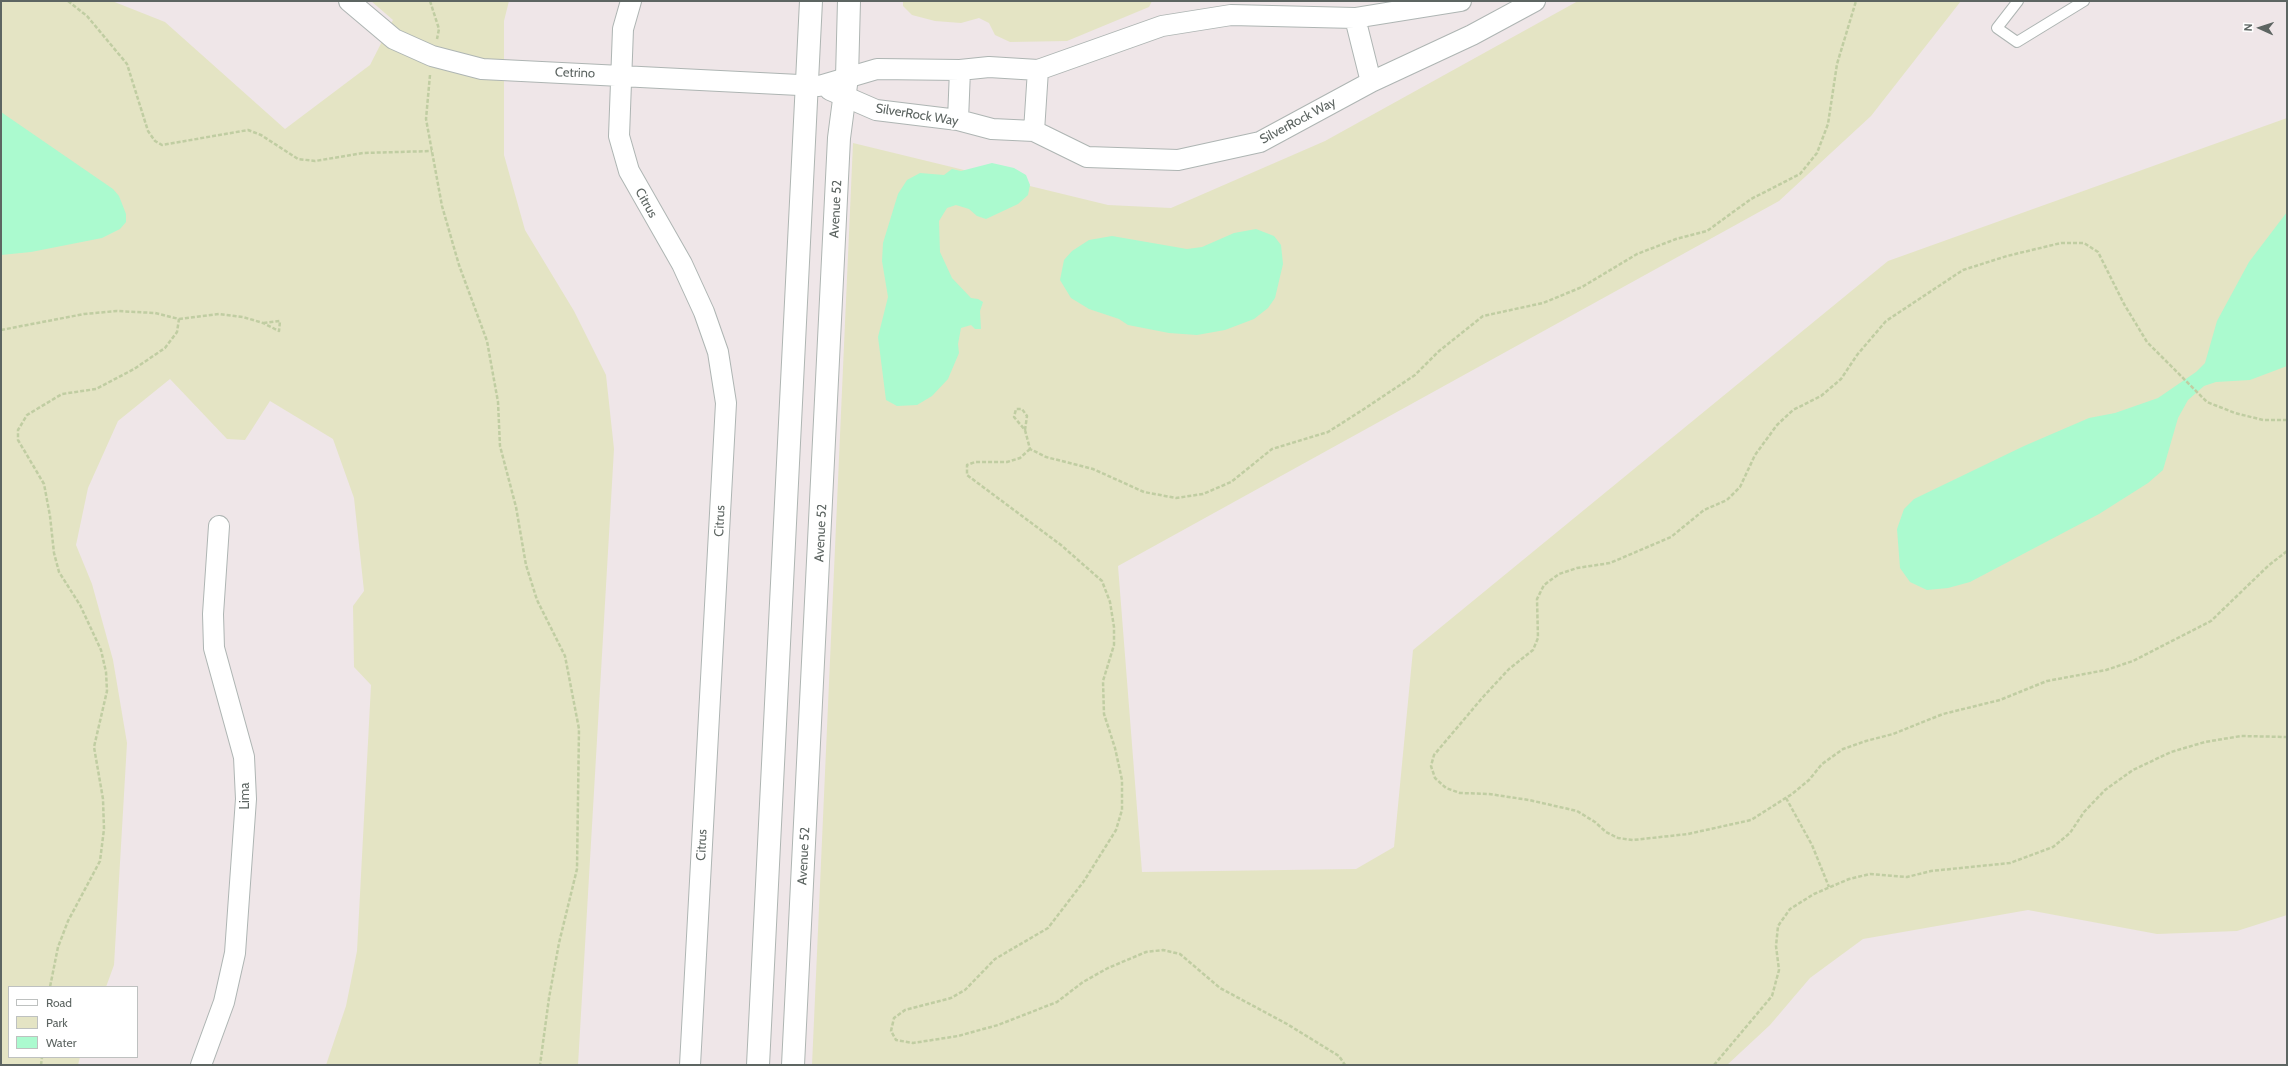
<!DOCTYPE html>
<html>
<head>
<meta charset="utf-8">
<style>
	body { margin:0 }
	#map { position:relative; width:2288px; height:1066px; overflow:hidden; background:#efe6e8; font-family:Cabin,sans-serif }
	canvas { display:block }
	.frame { position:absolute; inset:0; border:2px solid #5d6562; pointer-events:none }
	.legend { position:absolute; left:8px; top:986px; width:130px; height:72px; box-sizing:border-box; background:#fff; border:1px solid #bec1c0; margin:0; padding:5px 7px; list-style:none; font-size:12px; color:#5d6562 }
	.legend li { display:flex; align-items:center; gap:8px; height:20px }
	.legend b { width:20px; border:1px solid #bec1c0 }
	.north { position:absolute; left:2240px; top:8px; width:40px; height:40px; -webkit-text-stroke:3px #fff; paint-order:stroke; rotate:273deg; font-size:11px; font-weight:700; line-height:16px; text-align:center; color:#5d6562 }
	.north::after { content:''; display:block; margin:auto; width:14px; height:18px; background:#5d6562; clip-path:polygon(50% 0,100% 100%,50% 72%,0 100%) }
</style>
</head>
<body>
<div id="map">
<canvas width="2288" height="1066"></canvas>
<div class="frame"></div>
<ul class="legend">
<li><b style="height:5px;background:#fff"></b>Road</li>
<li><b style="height:11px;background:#e4e4c4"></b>Park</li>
<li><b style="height:11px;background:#abfacf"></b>Water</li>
</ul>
<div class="north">N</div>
</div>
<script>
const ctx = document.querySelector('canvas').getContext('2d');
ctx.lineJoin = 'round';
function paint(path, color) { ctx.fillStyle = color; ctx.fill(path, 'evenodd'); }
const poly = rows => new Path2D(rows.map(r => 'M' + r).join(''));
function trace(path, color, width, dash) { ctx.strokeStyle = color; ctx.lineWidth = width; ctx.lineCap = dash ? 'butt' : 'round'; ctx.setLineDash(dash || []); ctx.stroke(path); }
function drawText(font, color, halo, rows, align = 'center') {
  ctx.font = font + ' Cabin,sans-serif'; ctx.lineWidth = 4; ctx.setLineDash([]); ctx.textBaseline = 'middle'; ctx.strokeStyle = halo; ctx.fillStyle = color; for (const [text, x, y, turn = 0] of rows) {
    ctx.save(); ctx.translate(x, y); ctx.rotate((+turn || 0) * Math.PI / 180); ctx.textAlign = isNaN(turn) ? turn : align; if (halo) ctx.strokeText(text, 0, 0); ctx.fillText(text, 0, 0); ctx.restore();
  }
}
const green = poly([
	[1,1,112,1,165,22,285,129,370,65,393,20,371,1,509,1,504,21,504,155,525,230,574,311,606,375,614,449,578,1065,326,1065,346,1006,357,951,371,685,354,667,353,606,364,591,354,498,333,439,270,401,245,440,227,439,170,379,118,421,88,488,76,545,92,584,113,660,127,743,114,965,106,987,9,987,9,1057,80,1057,78,1065,1,1065],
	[903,1,1152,1,1149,7,1067,41,1010,42,995,35,989,23,979,18,961,23,935,21,912,15,903,6],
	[1578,1,1961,1,1871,116,1779,201,1118,566,1142,872,1356,869,1394,847,1413,650,1888,261,2287,118,2287,915,2237,931,2157,934,2028,910,1863,939,1810,978,1770,1025,1727,1065,812,1065,853,143,1108,205,1171,208,1325,141]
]);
const water = poly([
	[1,112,113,189,119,196,126,214,126,222,120,229,102,238,31,252,1,255],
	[992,163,1014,168,1026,175,1030,185,1028,195,1018,204,986,219,977,216,969,209,956,205,947,208,939,221,940,252,952,278,971,298,978,299,983,302,980,311,981,329,975,329,971,325,961,328,958,344,959,353,948,379,932,396,917,405,897,406,886,400,878,337,888,297,882,261,883,243,898,194,907,180,920,173,944,175,952,169,961,171],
	[2287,212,2287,366,2250,380,2216,382,2204,386,2188,400,2178,418,2163,470,2148,483,2099,514,1970,582,1948,588,1927,590,1910,582,1900,568,1897,529,1904,509,1914,499,2024,446,2089,418,2115,413,2158,398,2196,372,2205,363,2217,321,2249,262],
	[1256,229,1274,236,1281,245,1283,264,1275,298,1268,308,1254,319,1225,330,1197,335,1169,333,1128,325,1119,319,1089,309,1071,298,1060,280,1064,260,1072,251,1089,240,1112,236,1187,249,1202,247,1234,233]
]);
const path = poly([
	[68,1,87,16,127,64,148,131,155,141,162,145,248,130,261,135,298,159,315,161,363,153,432,151],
	[430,1,439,29,437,39],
	[430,75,426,119,442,206,459,265,487,341,498,402,500,446,516,507,526,565,537,600,565,656,579,729,577,869,559,943,549,998,540,1065],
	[179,319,219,314,243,317,263,323,279,331,280,321,263,323],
	[1,330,84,314,117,311,155,313,179,319,177,332,165,348,134,369,96,389,62,394,27,415,18,430,18,440,44,484,50,516,54,553,59,572,80,605,101,650,106,672,107,691,94,747,103,799,104,829,100,861,68,921,58,947,50,987],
	[2287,420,2263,420,2235,413,2207,402,2147,342,2124,304,2098,252,2084,243,2061,243,2007,256,1963,270,1886,321,1857,355,1841,379,1821,396,1793,410,1777,425,1755,455,1740,487,1727,500,1704,510,1671,537,1610,563,1577,568,1559,574,1544,585,1537,599,1538,638,1533,650,1509,669,1483,697,1434,755,1431,766,1435,778,1446,788,1460,793,1489,794,1529,800,1577,811,1595,822,1606,832,1618,838,1633,840,1688,834,1751,820,1792,794,1809,780,1822,764,1843,749,1866,741,1893,734,1943,714,2000,700,2047,681,2106,670,2133,661,2211,621,2268,566,2287,551],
	[1025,430,1027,416,1022,409,1016,409,1014,417,1025,430,1030,449,1046,457,1093,469,1144,492,1176,498,1203,494,1231,482,1272,449,1328,432,1364,409,1415,375,1439,351,1483,316,1543,303,1582,287,1637,254,1676,239,1707,231,1751,199,1800,174,1817,153,1828,124,1837,64,1856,1],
	[1030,449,1020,458,1007,462,975,462,967,465,967,475,1061,545,1102,581,1110,602,1114,627,1114,645,1103,681,1104,714,1115,748,1122,780,1122,810,1116,830,1084,881,1048,928,995,959,965,990,951,998,905,1010,894,1018,891,1031,896,1040,913,1043,958,1036,998,1025,1057,1002,1083,982,1108,968,1146,952,1163,950,1180,954,1220,988,1287,1024,1339,1056,1345,1065],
	[1786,798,1812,845,1829,887],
	[41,1065,42,1057],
	[1714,1065,1772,996,1779,970,1776,946,1778,926,1790,909,1814,894,1849,879,1870,874,1907,877,1931,871,2010,863,2053,847,2070,833,2084,812,2105,790,2133,770,2171,752,2205,742,2241,736,2287,737]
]);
const service = poly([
	[2018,1,1997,28,2017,42,2084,1]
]);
const minor = poly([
	[349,1,394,39,432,56,482,69,819,86,877,69,960,70,989,67,1038,70,1162,26,1231,15,1355,18,1461,1],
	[631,1,623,29,619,136,629,171,682,264,704,312,718,352,726,403,690,1065],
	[1355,18,1371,82],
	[830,90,876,110,958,120,992,129,1034,131,1087,157,1178,160,1260,142,1371,82,1472,35,1535,1],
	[958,120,960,70],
	[1034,131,1038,70],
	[201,1065,224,1002,235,953,246,799,244,757,214,648,213,614,219,526]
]);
const secondary = poly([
	[758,1065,811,1],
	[793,1065,839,138,847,77,849,1]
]);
const streetNames = [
	["Cetrino",575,73,2],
	["SilverRock Way",917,115,9],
	["SilverRock Way",1298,121,-28],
	["Citrus",646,203,61],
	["Avenue 52",836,209,-87],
	["Citrus",720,521,-87],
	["Avenue 52",821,533,-87],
	["Lima",245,796,-90],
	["Citrus",702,845,-87],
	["Avenue 52",804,856,-87]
];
paint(green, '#e4e4c4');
paint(water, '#abfacf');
trace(service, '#aeb5b3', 12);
trace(minor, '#aeb5b3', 22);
trace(secondary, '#aeb5b2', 24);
trace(path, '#c0cda2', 2.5, [4, 2]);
trace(service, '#fff', 10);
trace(minor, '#fff', 20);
trace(secondary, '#fff', 22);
drawText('13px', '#5d6562', '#fff', streetNames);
</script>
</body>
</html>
